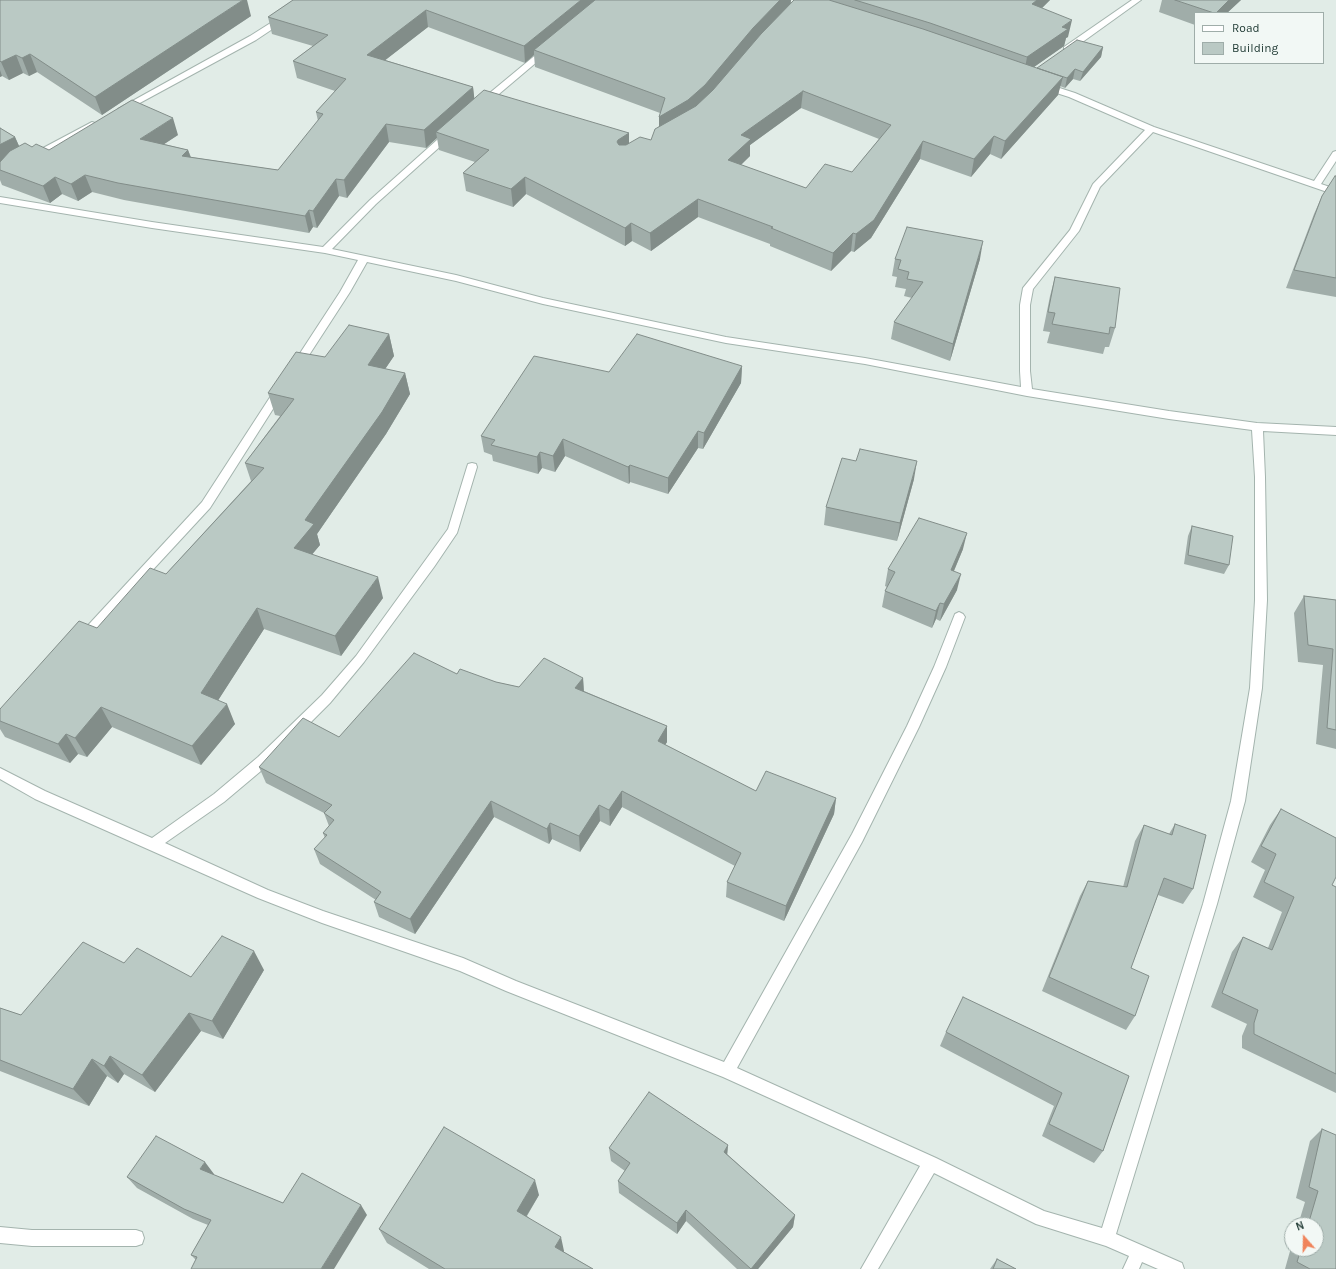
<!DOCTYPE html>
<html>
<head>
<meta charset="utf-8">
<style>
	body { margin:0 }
	#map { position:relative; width:1336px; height:1269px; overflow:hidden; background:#e1ece7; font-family:Karla,sans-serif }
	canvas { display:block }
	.legend { position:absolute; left:1194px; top:12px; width:130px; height:52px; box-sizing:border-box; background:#f2f8f5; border:1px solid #9fada9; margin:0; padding:5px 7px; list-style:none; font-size:12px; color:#223c36 }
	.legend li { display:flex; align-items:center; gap:8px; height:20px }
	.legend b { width:20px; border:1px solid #9fada9 }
	.north { position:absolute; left:1284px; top:1217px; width:40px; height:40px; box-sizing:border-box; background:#f2f8f5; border:1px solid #9fada9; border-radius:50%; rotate:340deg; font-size:11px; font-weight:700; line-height:16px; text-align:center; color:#223c36 }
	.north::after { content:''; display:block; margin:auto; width:14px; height:18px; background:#f0845b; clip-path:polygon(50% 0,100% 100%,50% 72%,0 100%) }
</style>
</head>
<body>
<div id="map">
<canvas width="1336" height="1269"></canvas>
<ul class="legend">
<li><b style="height:5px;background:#fff"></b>Road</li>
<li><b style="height:11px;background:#bac9c4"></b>Building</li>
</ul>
<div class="north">N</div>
</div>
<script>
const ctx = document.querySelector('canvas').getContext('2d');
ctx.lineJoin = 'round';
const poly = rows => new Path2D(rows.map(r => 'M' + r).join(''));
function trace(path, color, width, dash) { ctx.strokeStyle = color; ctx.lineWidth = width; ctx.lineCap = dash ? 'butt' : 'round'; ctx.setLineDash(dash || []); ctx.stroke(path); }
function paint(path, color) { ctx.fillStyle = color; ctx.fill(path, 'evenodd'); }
const street = poly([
	[307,0,316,0,256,40,125,111,122,112,118,109,250,36,307,0],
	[1132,0,1141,0,1070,51,1064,51,1064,47,1132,0],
	[544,48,547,48,551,50,486,105,480,105,479,103,480,101,544,48],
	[1044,83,1075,93,1154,127,1314,181,1333,152,1336,151,1336,161,1321,184,1336,189,1336,195,1153,132,1100,187,1079,231,1033,289,1030,305,1030,371,1032,389,1169,411,1257,423,1336,427,1336,435,1263,431,1265,477,1267,600,1262,688,1245,801,1217,904,1116,1234,1182,1263,1184,1269,1158,1269,1142,1262,1139,1269,1123,1269,1129,1256,1106,1246,1036,1224,934,1173,878,1269,861,1269,920,1166,723,1077,506,991,460,971,322,923,258,898,35,799,0,779,0,768,45,791,152,838,214,794,258,757,322,695,356,656,448,529,467,467,468,464,472,463,476,464,477,467,457,533,434,567,364,662,330,703,268,765,224,802,165,843,268,890,323,911,463,958,516,981,724,1062,852,834,907,726,934,667,955,614,959,612,963,614,965,617,946,667,919,727,862,842,737,1068,936,1158,1044,1211,1102,1228,1203,904,1231,801,1250,688,1255,600,1255,477,1252,430,1169,419,1027,396,865,364,726,343,543,304,456,281,367,262,350,292,300,369,296,370,291,367,340,292,358,260,325,253,152,228,0,203,0,197,152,222,323,247,370,200,447,131,450,130,454,133,453,135,376,204,332,249,456,275,543,298,726,337,865,358,1021,387,1020,371,1020,305,1023,288,1070,230,1093,184,1145,130,1069,97,1041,88,1040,86,1041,84,1044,83],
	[92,122,95,123,96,125,95,127,35,158,32,159,28,156,92,122],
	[280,386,284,388,285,390,210,508,87,641,83,643,79,641,77,638,79,635,202,502,276,388,280,386],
	[0,1227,32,1230,136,1230,142,1232,144,1238,142,1244,136,1246,32,1246,0,1243,0,1227]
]);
const wall = poly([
	[0,0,251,16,102,115,37,72,29,76,23,73,9,80,2,76,0,77],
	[293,0,791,0,791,3,794,0,1050,0,1042,8,1068,37,1066,38,1064,46,1034,67,1037,69,1103,47,1101,57,1080,81,1073,79,1065,88,1060,86,1058,95,1001,159,990,154,971,177,920,159,871,238,854,252,851,251,831,271,770,246,770,244,698,217,651,251,632,241,625,246,526,194,513,207,466,191,463,173,475,162,439,150,437,138,426,148,389,142,347,198,339,196,317,228,313,227,309,233,124,200,92,192,78,201,62,194,50,203,2,185,0,180,0,128,15,137,19,146,32,147,49,150,178,135,164,144,188,150,191,157,278,170,318,121,316,112,335,91,297,78,293,61,313,46,272,34,268,17],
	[428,27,525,63,534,55,535,67,660,113,659,126,651,140,629,143,629,133,474,98,473,87,385,60],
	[801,108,879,139,852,172,806,188,741,165,750,156,750,145],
	[1162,0,1241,0,1227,13,1195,13,1195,25,1159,12],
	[1336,176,1336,297,1286,288,1314,214,1322,196],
	[895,259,980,259,950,361,891,339,894,322,912,298,904,296,906,289,895,287,897,277,892,276],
	[1055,277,1115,328,1109,347,1105,347,1103,354,1047,343,1050,332,1043,331,1050,296],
	[389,334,394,356,385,369,405,373,410,394,386,434,317,534,320,545,312,554,383,598,341,656,264,629,218,700,235,724,201,765,112,727,87,757,78,754,70,763,5,737,0,729,0,709,97,628,166,574,251,481,245,463,280,416,275,415,268,393,325,357],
	[742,366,741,383,703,449,698,448,668,494,630,482,629,484,565,456,555,472,542,468,538,474,493,461,492,455,484,452,481,436,609,372],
	[914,479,897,541,824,525,826,507],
	[1192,526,1229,565,1224,574,1184,564,1188,536],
	[963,549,954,571,957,590,940,621,936,619,932,628,882,607,885,591,887,587,885,586,888,569],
	[1304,596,1336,600,1336,749,1316,744,1323,665,1298,662,1294,613],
	[457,674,496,682,519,687,583,678,584,691,667,726,667,742,665,745,756,791,836,798,834,814,784,921,726,897,727,882,735,866,622,807,610,826,600,821,580,852,552,839,549,844,494,817,415,934,379,917,374,902,376,900,320,864,314,849,325,838,323,833,329,826,324,813,266,783,259,767,339,737],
	[1281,809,1332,885,1336,887,1336,1093,1242,1048,1242,1036,1247,1024,1211,1007,1232,952,1243,937,1268,948,1282,912,1253,897,1265,870,1251,862,1270,825],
	[1175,824,1193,889,1183,904,1158,895,1131,968,1135,1016,1126,1030,1042,991,1080,896,1088,881,1123,887,1135,841,1144,825,1169,834],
	[264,970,223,1039,201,1031,155,1092,124,1074,118,1083,107,1076,89,1106,0,1071,0,1008,21,1015,191,977],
	[946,1032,1129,1076,1103,1151,1094,1163,1042,1136,1054,1106,940,1046],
	[1322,1129,1336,1269,1285,1269,1292,1244,1292,1249,1316,1249,1316,1225,1298,1225,1305,1202,1296,1198,1310,1141],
	[728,1145,727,1154,795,1215,793,1227,758,1269,737,1269,686,1221,677,1234,619,1193,618,1181,625,1171,611,1161,609,1148],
	[214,1174,214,1175,283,1203,367,1215,196,1260,191,1255,208,1225,193,1219,137,1188,127,1177],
	[539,1195,527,1216,564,1251,564,1252,593,1269,429,1269,387,1243,379,1229],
	[997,1259,1016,1269,990,1269]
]);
const shadedWall = poly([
	[243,0,247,0,251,16,102,115,95,97],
	[581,0,603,0,534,50,534,55,525,63,524,46],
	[780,0,791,0,790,6,705,102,659,134,659,117,753,28],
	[1037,0,1050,0,1029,21,1032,4],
	[1229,0,1241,0,1227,13,1216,13],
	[426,10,428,27,370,72,367,55],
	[1072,20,1068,37,1066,38,1064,46,1024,74,1027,57,1062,27],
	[1103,47,1101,57,1080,81,1083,72],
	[30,54,37,72,29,76,22,58],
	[16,55,23,73,9,80,1,62],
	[1075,69,1073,79,1065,88,1067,78],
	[0,70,2,76,0,77],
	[1063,77,1058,95,1001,159,1005,141],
	[473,87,475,104,436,132,437,138,426,148,424,130],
	[803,91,801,108,750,145,750,156,727,178,728,160,741,135],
	[173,118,178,135,146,156,140,139],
	[386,124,389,142,347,198,344,180],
	[629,133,629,151,618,158,617,142,618,140],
	[994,136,990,154,971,177,974,159],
	[15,137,23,155,0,170,0,145,1,144],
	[923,141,920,159,871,238,854,252,856,234],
	[188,150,194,167,182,156],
	[85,175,92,192,78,201,71,184],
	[55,177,62,194,50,203,43,186],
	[525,177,526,194,513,207,511,189],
	[336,179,339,196,317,228,313,211],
	[698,199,698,217,651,251,650,233],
	[309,210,313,227,309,233,305,216],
	[631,223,632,241,625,246,625,228],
	[853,233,851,251,831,271,833,253],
	[983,241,980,259,950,361,953,344],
	[389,334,394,356,373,387,368,365],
	[742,366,741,383,703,449,704,433],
	[405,373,410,394,386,434,317,534,320,545,300,569,294,548,305,520],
	[698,431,698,448,668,494,668,478],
	[563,439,565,456,555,472,553,456],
	[540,452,542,468,538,474,537,457],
	[917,461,914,479,897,541,900,523],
	[630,465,630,482,629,484,628,467],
	[967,533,963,549,947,587,951,570],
	[961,574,957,590,940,621,944,604],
	[378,577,383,598,341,656,335,636],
	[940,603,936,619,932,628,936,611],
	[257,608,264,629,210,713,201,693],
	[583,678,584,695,575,688],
	[227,704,235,724,201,765,192,746],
	[101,707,112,727,87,757,75,738],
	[667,726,667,742,658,757,658,741],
	[66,734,78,754,70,763,58,744],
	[622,791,622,807,610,826,609,810],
	[836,798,834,814,784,921,786,906],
	[491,801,494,817,415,934,410,919],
	[599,805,600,821,580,852,579,836],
	[550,823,552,839,549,844,547,829],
	[254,951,264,970,223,1039,212,1021],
	[189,1013,201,1031,155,1092,142,1075],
	[110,1056,124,1074,118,1083,104,1066],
	[92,1059,107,1076,89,1106,73,1089],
	[728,1145,727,1157,724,1152],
	[205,1162,214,1174,210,1181,200,1169],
	[535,1180,539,1195,521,1225,517,1211],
	[361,1205,367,1215,334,1269,321,1269],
	[686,1210,686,1221,677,1234,677,1223],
	[795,1215,793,1227,758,1269,751,1269],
	[561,1237,564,1251,559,1261,555,1247]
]);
const building = poly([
	[0,0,243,0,95,97,30,54,22,58,16,55,1,62,0,61,0,0],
	[293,0,581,0,524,46,426,10,367,55,473,87,424,130,386,124,344,180,336,179,313,211,309,210,305,216,118,183,85,175,71,184,55,177,43,186,0,170,0,162,10,151,25,143,32,147,36,144,49,150,132,100,173,118,140,139,188,150,182,156,278,170,323,114,316,112,346,79,293,61,328,35,268,17,293,0],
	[595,0,780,0,753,28,705,85,688,100,659,117,665,98,534,50,595,0],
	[794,0,829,0,923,29,1063,77,1005,141,994,136,974,159,923,141,874,220,856,234,853,233,833,253,771,228,773,227,698,199,650,233,631,223,625,228,525,177,511,189,463,173,489,150,436,132,484,90,629,133,618,140,617,142,619,145,626,145,640,137,651,140,655,129,696,106,713,90,761,34,794,0],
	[803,91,891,125,852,172,825,164,806,188,728,160,751,139,741,135,803,91],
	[855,0,1037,0,1032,4,1072,20,1062,27,1068,29,1027,57,930,23,855,0],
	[1175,0,1229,0,1216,13,1214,13,1175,0],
	[1077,40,1103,47,1083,72,1075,69,1067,78,1037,68,1077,40],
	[0,128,15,137,1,144,0,145,0,128],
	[1335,176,1336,176,1336,278,1294,270,1322,196,1335,176],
	[907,227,983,241,953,344,894,322,923,282,907,279,909,272,898,269,901,260,895,259,907,227],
	[1055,277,1120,288,1115,328,1110,327,1109,334,1052,324,1055,313,1048,312,1055,277],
	[349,325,389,334,368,365,405,373,382,412,305,520,314,524,294,548,378,577,335,636,257,608,201,693,227,704,192,746,101,707,75,738,66,734,58,744,0,721,0,709,79,621,97,628,150,568,166,574,264,468,245,463,294,399,268,393,296,352,325,357,349,325],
	[637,334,742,366,704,433,698,431,668,478,630,465,628,467,563,439,553,456,540,452,537,457,491,445,495,440,481,436,534,356,609,372,637,334],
	[860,449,917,461,900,523,826,507,842,458,856,461,860,449],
	[919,518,967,533,951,570,961,574,944,604,940,603,936,611,885,591,895,572,888,569,919,518],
	[1192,526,1233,536,1229,565,1188,555,1192,526],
	[1304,596,1336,600,1336,730,1327,728,1333,649,1308,645,1304,596],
	[414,653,457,674,460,669,496,682,519,687,544,658,583,678,575,688,667,726,658,741,756,791,766,771,836,798,786,906,727,882,741,853,622,791,609,810,599,805,579,836,550,823,547,829,491,801,410,919,374,902,381,892,314,849,327,835,323,833,334,820,324,813,332,805,259,767,303,718,339,737,414,653],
	[1281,809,1336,838,1336,877,1332,885,1336,887,1336,1074,1254,1034,1254,1023,1258,1010,1222,993,1243,937,1272,950,1294,897,1264,882,1276,854,1261,846,1281,809],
	[1175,824,1206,835,1193,889,1164,878,1131,968,1149,976,1135,1016,1049,977,1088,881,1127,887,1144,825,1172,835,1175,824],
	[222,936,254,951,212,1021,189,1013,142,1075,110,1056,104,1066,92,1059,73,1089,0,1060,0,1008,21,1015,83,942,124,963,137,948,191,977,222,936],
	[963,997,1129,1076,1103,1151,1049,1124,1062,1093,946,1032,963,997],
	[649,1092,728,1145,724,1152,795,1215,751,1269,686,1210,677,1223,618,1181,630,1163,609,1148,649,1092],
	[444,1127,535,1180,517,1211,561,1237,555,1247,593,1269,445,1269,379,1229,444,1127],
	[1322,1129,1336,1135,1336,1269,1310,1269,1297,1262,1301,1249,1316,1249,1316,1225,1308,1225,1318,1191,1309,1187,1322,1129],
	[156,1136,205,1162,200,1169,283,1203,302,1173,361,1205,321,1269,191,1269,197,1257,191,1255,211,1220,184,1209,127,1177,156,1136],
	[997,1259,1016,1269,993,1269,997,1259]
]);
trace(street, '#a4b4ae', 2);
paint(street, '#fff');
paint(wall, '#a0ada9');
paint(shadedWall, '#828d89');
paint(building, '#bac9c4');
trace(building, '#828d89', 1);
</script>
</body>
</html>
